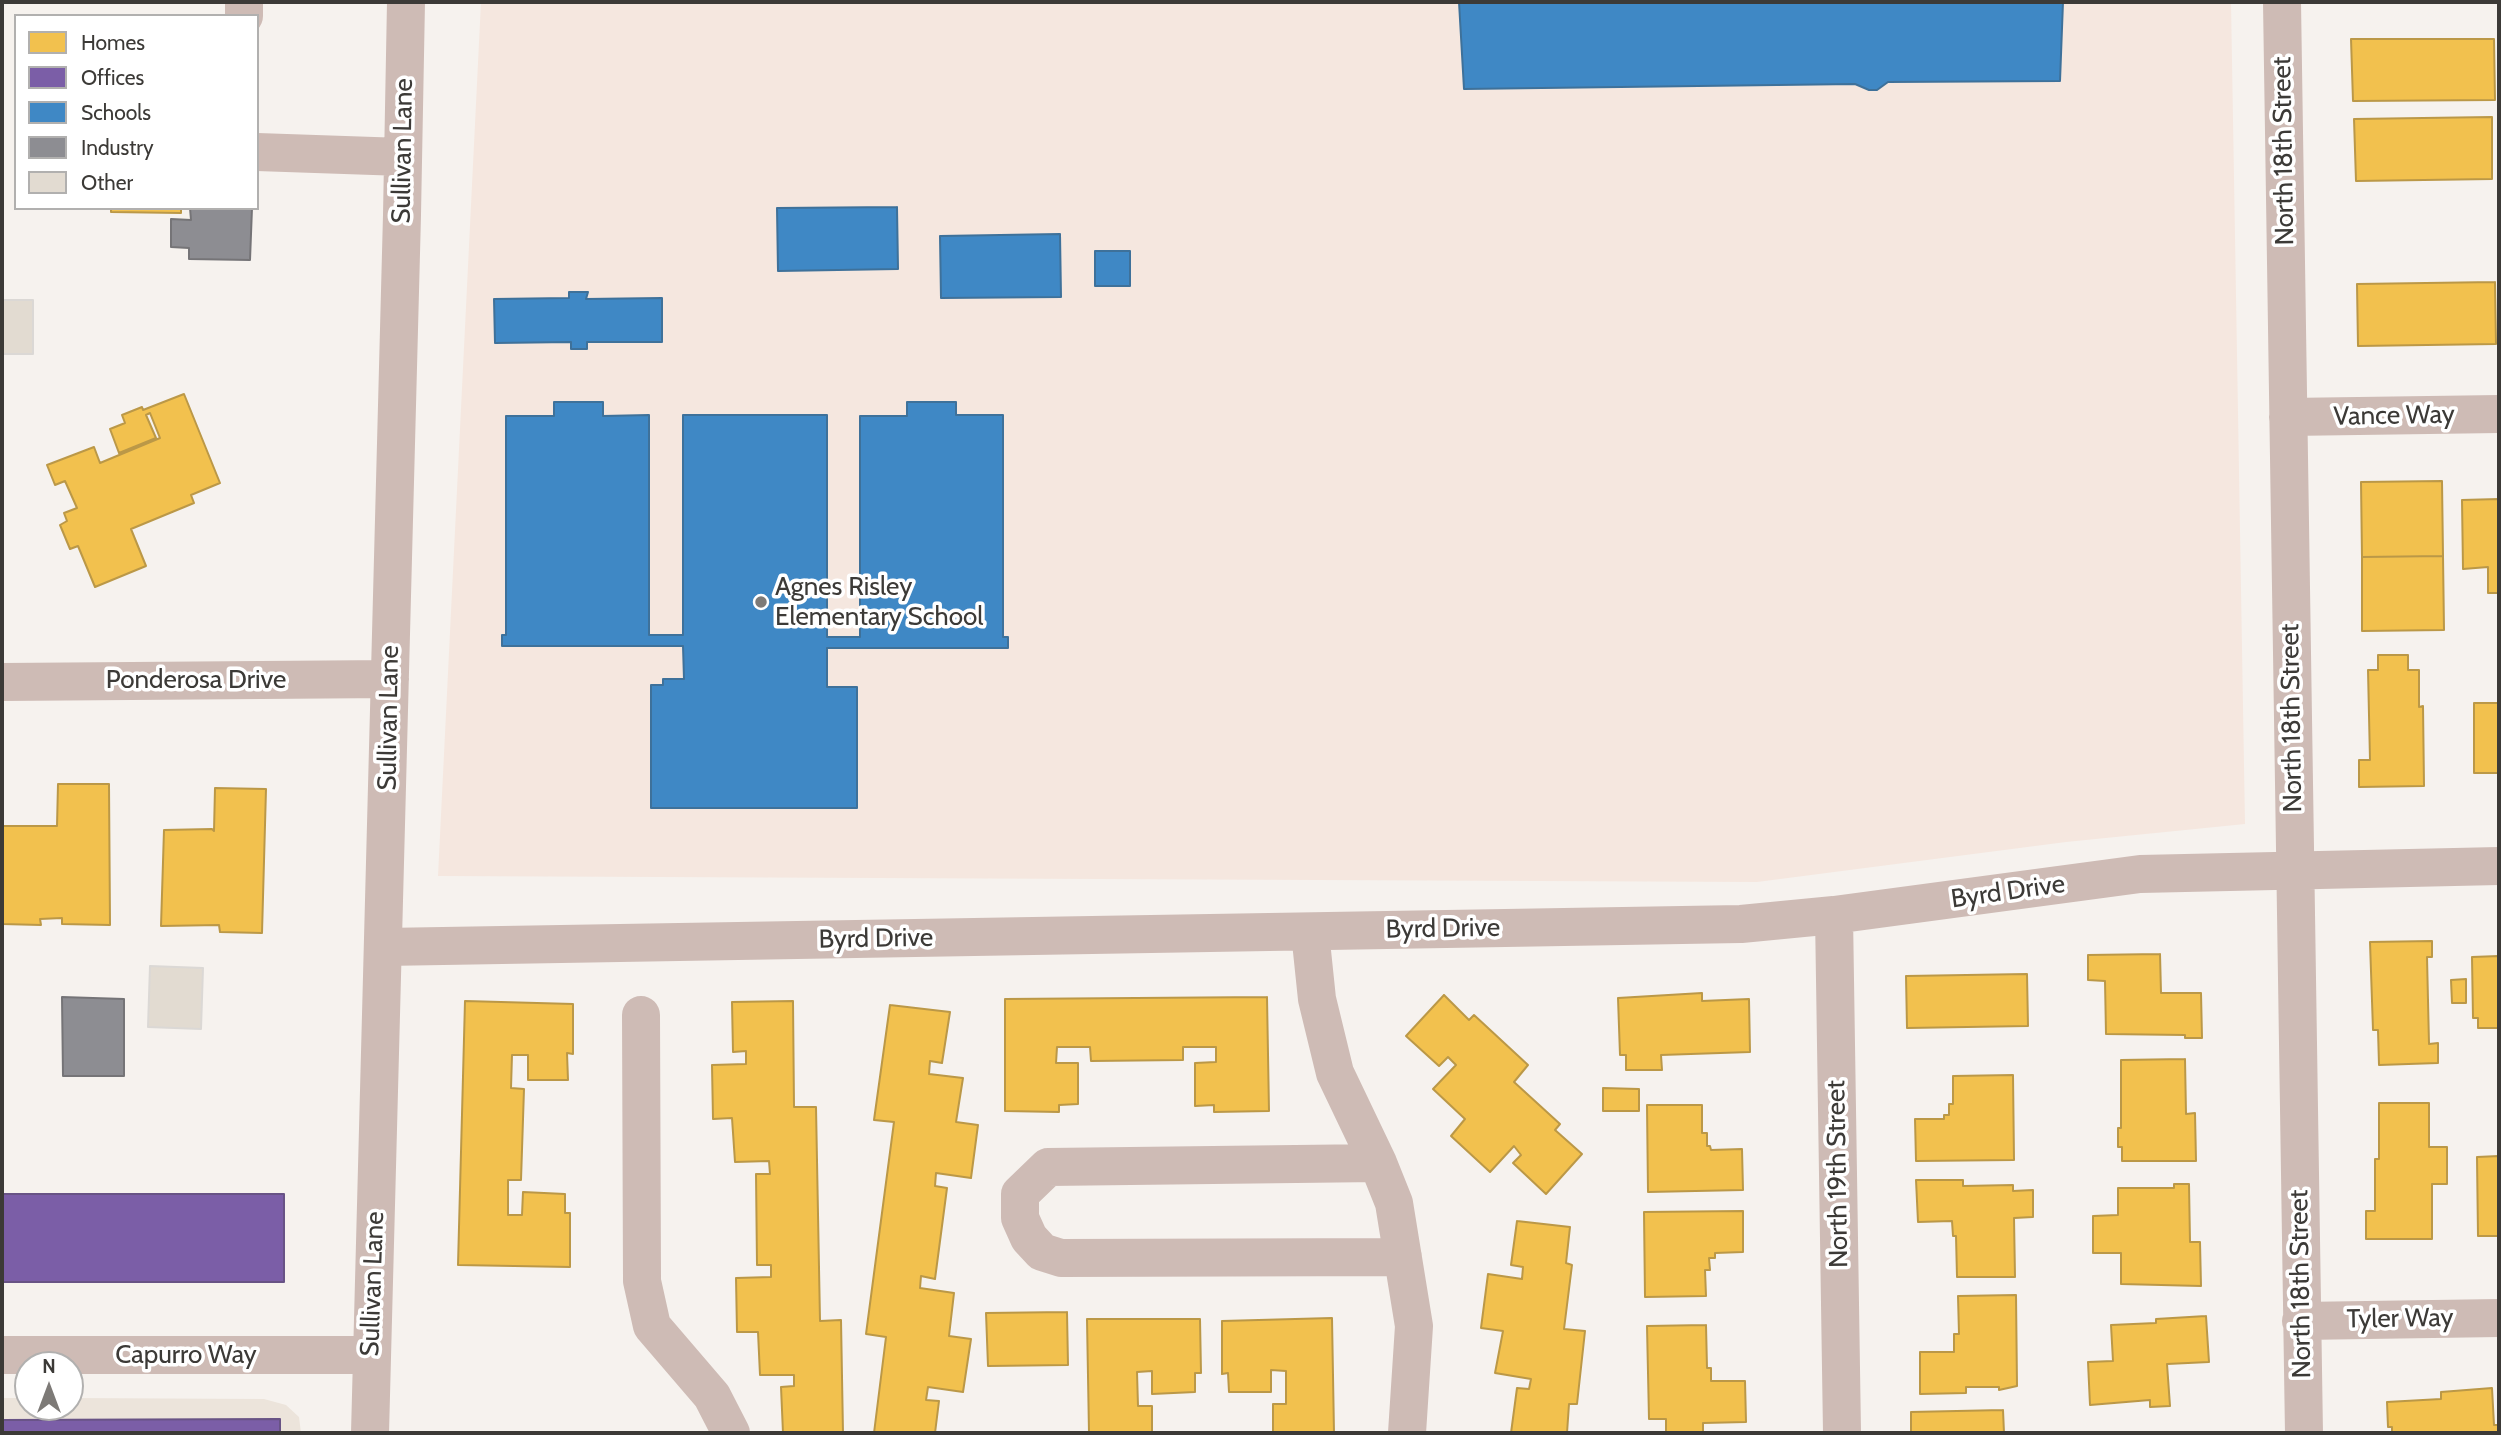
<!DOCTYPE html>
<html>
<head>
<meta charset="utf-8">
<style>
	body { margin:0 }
	#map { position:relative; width:2501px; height:1435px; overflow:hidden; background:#f6f2ee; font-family:Cabin,sans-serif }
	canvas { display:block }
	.frame { position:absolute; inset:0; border:4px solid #3c3a37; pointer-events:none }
	.legend { position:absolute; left:14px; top:14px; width:245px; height:196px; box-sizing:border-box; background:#fff; border:2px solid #b1b0af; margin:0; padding:9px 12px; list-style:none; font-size:21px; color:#3c3a37 }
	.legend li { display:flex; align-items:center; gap:14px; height:35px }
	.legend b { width:35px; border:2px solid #b1b0af }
	.north { position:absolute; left:14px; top:1351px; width:70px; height:70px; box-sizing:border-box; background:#fff; border:2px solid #b1b0af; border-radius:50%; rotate:0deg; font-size:19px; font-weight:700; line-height:28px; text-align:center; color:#3c3a37 }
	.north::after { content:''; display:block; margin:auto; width:24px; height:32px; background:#7d7a77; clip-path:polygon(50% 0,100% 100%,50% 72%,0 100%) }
</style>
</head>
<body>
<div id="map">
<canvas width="2501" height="1435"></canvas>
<div class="frame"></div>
<ul class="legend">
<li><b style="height:19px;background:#f2c14e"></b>Homes</li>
<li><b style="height:19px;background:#7b5ea7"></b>Offices</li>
<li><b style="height:19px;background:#3f88c5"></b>Schools</li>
<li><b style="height:19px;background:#8d8d92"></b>Industry</li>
<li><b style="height:19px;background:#e2dbd1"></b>Other</li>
</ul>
<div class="north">N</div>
</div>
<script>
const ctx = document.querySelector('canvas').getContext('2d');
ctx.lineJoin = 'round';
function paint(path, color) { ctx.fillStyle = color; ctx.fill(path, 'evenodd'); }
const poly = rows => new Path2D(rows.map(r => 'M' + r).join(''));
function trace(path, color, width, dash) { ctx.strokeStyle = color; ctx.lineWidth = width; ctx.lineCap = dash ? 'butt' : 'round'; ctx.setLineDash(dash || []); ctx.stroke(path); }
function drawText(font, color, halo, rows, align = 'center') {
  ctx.font = font + ' Cabin,sans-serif'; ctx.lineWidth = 7; ctx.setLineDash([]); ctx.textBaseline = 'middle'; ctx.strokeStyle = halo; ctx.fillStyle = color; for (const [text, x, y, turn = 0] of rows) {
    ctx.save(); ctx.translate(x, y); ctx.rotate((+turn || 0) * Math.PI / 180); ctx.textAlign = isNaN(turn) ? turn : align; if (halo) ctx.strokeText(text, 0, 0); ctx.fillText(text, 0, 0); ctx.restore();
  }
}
const built = poly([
	[2,1398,28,1398,28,1407,70,1407,70,1398,264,1399,286,1405,299,1417,301,1433,2,1433]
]);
const education = poly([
	[481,2,2231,2,2245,824,2066,842,1757,882,438,876]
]);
const homes = poly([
	[2351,39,2494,39,2495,100,2353,101,2351,39],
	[2492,117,2492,179,2356,181,2354,119,2492,117],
	[111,208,181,208,181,213,111,212,111,208],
	[2495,282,2496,344,2358,346,2357,284,2495,282],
	[184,394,220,483,191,495,194,503,131,529,146,566,95,587,78,546,70,549,60,525,67,521,64,513,77,508,65,481,55,485,47,465,94,447,100,463,160,438,150,413,146,415,156,438,119,453,110,429,125,423,122,415,142,407,143,410,184,394],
	[2442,481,2443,556,2362,557,2361,482,2442,481],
	[2499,499,2499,593,2488,593,2488,567,2463,569,2462,500,2499,499],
	[2443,556,2444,630,2362,631,2362,557,2443,556],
	[2378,655,2408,655,2408,670,2419,670,2419,707,2423,706,2424,786,2359,787,2359,760,2370,760,2368,670,2378,670,2378,655],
	[2474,703,2499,703,2499,773,2474,773,2474,703],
	[58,784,109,784,110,925,62,924,62,918,40,919,41,925,2,924,2,826,57,826,58,784],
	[215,788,266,789,262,933,220,932,219,925,161,926,164,830,212,829,214,831,215,788],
	[2432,941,2432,957,2427,957,2429,1044,2438,1043,2438,1063,2379,1065,2378,1030,2373,1030,2370,942,2432,941],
	[2160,954,2161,993,2201,993,2202,1038,2185,1038,2185,1035,2106,1034,2105,981,2088,980,2088,955,2160,954],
	[2499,956,2499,1028,2478,1028,2478,1018,2473,1018,2472,957,2499,956],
	[2027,974,2028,1026,1907,1028,1906,976,2027,974],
	[2466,979,2466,1003,2452,1003,2451,980,2466,979],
	[1702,993,1702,1001,1749,999,1750,1052,1661,1055,1662,1070,1626,1070,1626,1055,1620,1055,1618,998,1702,993],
	[1444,995,1469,1020,1474,1015,1528,1065,1514,1082,1560,1124,1555,1130,1582,1154,1546,1194,1513,1163,1521,1155,1514,1146,1490,1172,1451,1136,1465,1119,1433,1089,1456,1065,1448,1057,1439,1066,1406,1036,1444,995],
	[1267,997,1269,1111,1214,1112,1214,1105,1195,1106,1195,1063,1216,1062,1216,1047,1183,1047,1183,1060,1091,1061,1090,1047,1057,1047,1056,1063,1078,1063,1078,1104,1059,1105,1059,1112,1005,1111,1005,999,1267,997],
	[465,1001,573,1004,573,1054,567,1053,568,1080,528,1080,528,1055,512,1055,511,1088,524,1089,521,1180,508,1180,508,1215,522,1215,523,1192,565,1194,565,1213,570,1213,570,1267,458,1265,465,1001],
	[793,1001,794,1107,816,1107,820,1321,841,1320,843,1433,783,1433,781,1387,794,1386,794,1375,760,1375,758,1332,737,1332,736,1278,771,1277,771,1265,757,1265,756,1174,770,1174,769,1161,735,1162,732,1118,713,1119,712,1065,746,1064,746,1051,733,1052,732,1002,793,1001],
	[890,1005,950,1012,942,1063,930,1061,929,1074,963,1078,956,1122,978,1125,971,1178,936,1173,935,1186,947,1188,935,1279,921,1276,920,1288,954,1293,949,1336,971,1339,963,1392,928,1387,926,1400,939,1401,935,1433,874,1433,886,1337,866,1334,894,1122,874,1120,890,1005],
	[2185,1059,2186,1114,2195,1113,2196,1161,2122,1161,2122,1147,2118,1147,2118,1128,2121,1128,2121,1060,2185,1059],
	[2013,1075,2014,1160,1916,1161,1915,1119,1944,1119,1944,1115,1949,1115,1949,1104,1953,1104,1953,1076,2013,1075],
	[1603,1088,1639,1089,1639,1111,1603,1111,1603,1088],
	[2379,1103,2429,1103,2429,1147,2447,1147,2447,1184,2432,1184,2432,1239,2366,1239,2366,1211,2375,1211,2375,1159,2379,1159,2379,1103],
	[1647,1105,1702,1105,1702,1133,1707,1133,1707,1146,1710,1146,1711,1150,1742,1149,1743,1190,1648,1192,1647,1105],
	[2499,1156,2499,1236,2478,1236,2477,1157,2499,1156],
	[1916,1180,1963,1180,1963,1186,2013,1185,2013,1191,2033,1190,2033,1217,2014,1218,2015,1277,1957,1277,1956,1236,1953,1236,1952,1221,1918,1222,1916,1180],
	[2174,1184,2189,1184,2190,1242,2200,1242,2201,1286,2121,1284,2121,1253,2093,1253,2093,1216,2118,1215,2118,1188,2174,1188,2174,1184],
	[1743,1211,1743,1252,1715,1253,1715,1258,1709,1258,1710,1270,1705,1270,1706,1296,1645,1297,1644,1212,1743,1211],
	[1517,1221,1570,1227,1566,1263,1572,1265,1564,1329,1585,1331,1577,1404,1569,1404,1567,1433,1511,1433,1517,1388,1529,1389,1531,1379,1495,1373,1503,1331,1481,1328,1488,1274,1522,1279,1523,1267,1511,1265,1517,1221],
	[2016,1295,2017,1386,1999,1390,1999,1387,1966,1387,1966,1393,1920,1394,1920,1352,1954,1352,1954,1334,1959,1334,1958,1296,2016,1295],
	[1067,1312,1068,1365,988,1366,986,1313,1067,1312],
	[2206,1316,2209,1362,2167,1364,2170,1406,2150,1407,2150,1400,2090,1405,2088,1362,2113,1361,2111,1325,2156,1323,2156,1319,2206,1316],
	[1332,1318,1334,1433,1273,1433,1273,1404,1286,1404,1286,1371,1271,1370,1271,1392,1229,1392,1228,1373,1222,1374,1222,1321,1332,1318],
	[1087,1319,1200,1319,1201,1373,1195,1373,1195,1392,1152,1394,1152,1371,1137,1372,1138,1406,1152,1406,1152,1433,1089,1433,1087,1319],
	[1706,1325,1707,1368,1711,1368,1711,1381,1745,1381,1746,1422,1703,1423,1703,1433,1666,1433,1666,1419,1649,1419,1647,1326,1706,1325],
	[2492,1388,2494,1425,2498,1425,2498,1433,2392,1433,2392,1427,2388,1427,2387,1402,2441,1399,2441,1392,2492,1388],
	[2003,1410,2004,1433,1911,1433,1911,1412,2003,1410]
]);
const offices = poly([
	[2,1194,284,1194,284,1282,2,1282,2,1194],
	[280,1419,280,1433,2,1433,2,1420,280,1419]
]);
const schools = poly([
	[1459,2,2063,2,2060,81,1888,82,1877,90,1869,90,1855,84,1464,89,1459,2],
	[897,207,898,269,778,271,777,208,897,207],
	[1060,234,1061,297,941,298,940,236,1060,234],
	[1095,251,1130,251,1130,286,1095,286,1095,251],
	[569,292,588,292,586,299,662,298,662,342,587,342,587,349,571,349,571,342,495,343,494,299,569,298,569,292],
	[554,402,603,402,603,416,649,415,649,635,683,635,683,415,827,415,827,637,860,637,860,416,907,416,907,402,956,402,956,415,1003,415,1003,637,1008,637,1008,648,827,648,827,687,857,687,857,808,651,808,651,685,663,685,663,679,684,679,683,646,502,646,502,635,506,635,506,416,554,416,554,402]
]);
const industry = poly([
	[190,208,252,208,250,260,189,259,189,248,171,247,171,219,191,220,190,208],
	[62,997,124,999,124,1076,63,1076,62,997]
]);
const building = poly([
	[2,300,33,300,33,354,2,354,2,300],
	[150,966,203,968,201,1029,148,1027,150,966]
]);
const minor = poly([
	[244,2,244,16],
	[2282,2,2304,1433],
	[257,152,403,157],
	[2288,417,2499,414],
	[2,682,390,679],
	[1834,915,1842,1433],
	[1310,932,1317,999,1335,1073,1378,1163,1394,1203,1414,1326,1407,1433],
	[384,947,1741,924,1834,915,2140,874,2499,866],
	[641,1015,642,1281,652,1326,712,1396,731,1433],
	[1378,1163,1048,1167,1020,1194,1020,1218,1029,1238,1042,1252,1061,1258,1403,1257],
	[2301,1321,2499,1318],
	[2,1355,371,1355],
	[370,1433,402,215,406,2]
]);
const markers = [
	[761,602,7,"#7d7a77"]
];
const streetNames = [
	["Sullivan Lane",403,151,-89],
	["North 18th Street",2284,151,-91],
	["Vance Way",2394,416,-1],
	["Ponderosa Drive",196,680],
	["Sullivan Lane",389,718,-89],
	["North 18th Street",2292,718,-91],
	["Byrd Drive",2008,892,-8],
	["Byrd Drive",1443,929,-1],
	["Byrd Drive",876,939,-1],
	["North 19th Street",1838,1174,-91],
	["Sullivan Lane",373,1284,-88],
	["North 18th Street",2301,1284,-91],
	["Tyler Way",2400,1319,-1],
	["Capurro Way",186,1355]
];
const poiNames = [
	["Agnes Risley",775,587],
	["Elementary School",775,617]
];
paint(built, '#ece4db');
paint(education, '#f5e7df');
paint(homes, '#f2c14e');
trace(homes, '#bb9847', 2);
paint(offices, '#7b5ea7');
trace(offices, '#685385', 2);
paint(schools, '#3f88c5');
trace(schools, '#3e719a', 2);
paint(industry, '#8d8d92');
trace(industry, '#757477', 2);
paint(building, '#e2dbd1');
trace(building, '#dbd8d5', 2);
trace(minor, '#cebbb5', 38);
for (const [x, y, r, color] of markers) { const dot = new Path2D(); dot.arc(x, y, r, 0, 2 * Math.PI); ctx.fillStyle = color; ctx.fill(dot); trace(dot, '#fff', 2.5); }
drawText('26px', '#3c3a37', '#fff', streetNames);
drawText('26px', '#3c3a37', '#fff', poiNames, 'left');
</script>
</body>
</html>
